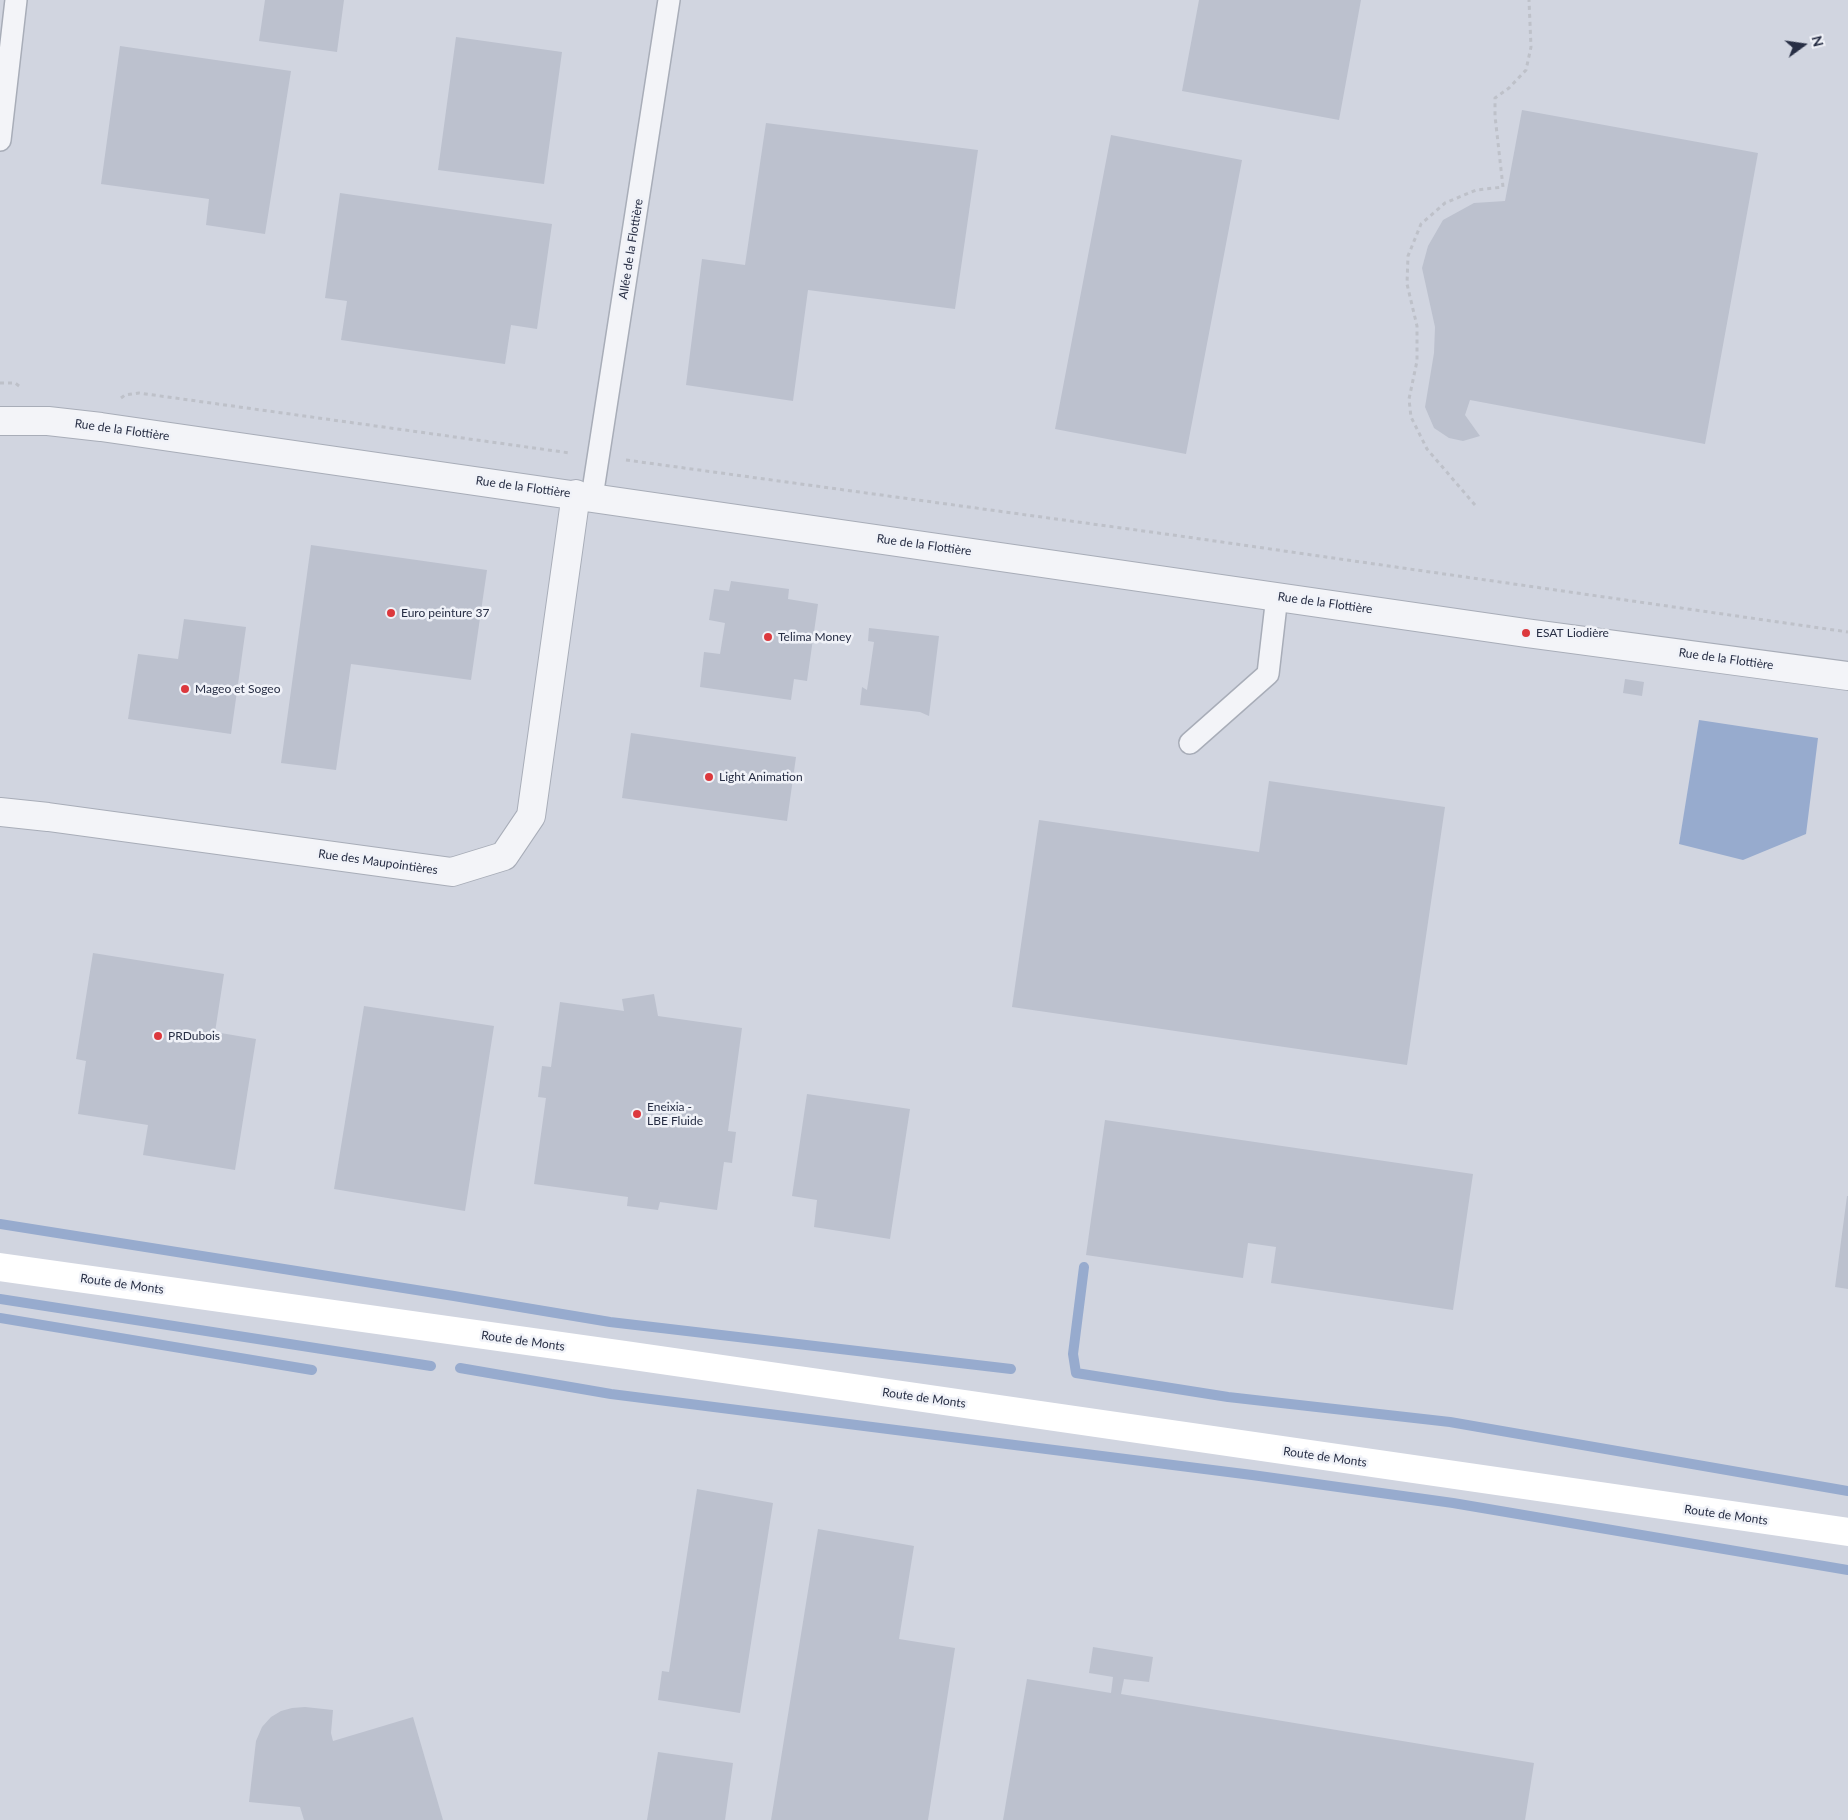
<!DOCTYPE html>
<html>
<head>
<meta charset="utf-8">
<style>
	body { margin:0 }
	#map { position:relative; width:1848px; height:1820px; overflow:hidden; background:#e0e3ea; font-family:Lato,sans-serif }
	canvas { display:block }
	.north { position:absolute; left:1778px; top:20px; width:50px; height:50px; -webkit-text-stroke:4px #f0f2f8; paint-order:stroke; rotate:76deg; font-size:14px; font-weight:700; line-height:20px; text-align:center; color:#272e44 }
	.north::after { content:''; display:block; margin:auto; width:18px; height:22px; background:#272e44; clip-path:polygon(50% 0,100% 100%,50% 72%,0 100%) }
</style>
</head>
<body>
<div id="map">
<canvas width="1848" height="1820"></canvas>
<div class="north">N</div>
</div>
<script>
const ctx = document.querySelector('canvas').getContext('2d');
ctx.lineJoin = 'round';
function paint(path, color) { ctx.fillStyle = color; ctx.fill(path, 'evenodd'); }
const poly = rows => new Path2D(rows.map(r => 'M' + r).join(''));
function trace(path, color, width, dash) { ctx.strokeStyle = color; ctx.lineWidth = width; ctx.lineCap = dash ? 'butt' : 'round'; ctx.setLineDash(dash || []); ctx.stroke(path); }
function drawText(font, color, halo, rows, align = 'center') {
  ctx.font = font + ' Lato,sans-serif'; ctx.lineWidth = 5; ctx.setLineDash([]); ctx.textBaseline = 'middle'; ctx.strokeStyle = halo; ctx.fillStyle = color; for (const [text, x, y, turn = 0] of rows) {
    ctx.save(); ctx.translate(x, y); ctx.rotate((+turn || 0) * Math.PI / 180); ctx.textAlign = isNaN(turn) ? turn : align; if (halo) ctx.strokeText(text, 0, 0); ctx.fillText(text, 0, 0); ctx.restore();
  }
}
const built = poly([
	[0,0,1848,0,1848,1820,0,1820]
]);
const water = poly([
	[1699,720,1818,738,1806,834,1743,860,1679,844]
]);
const stream = poly([
	[0,1224,454,1296,610,1322,1011,1369],
	[1084,1267,1073,1354,1076,1373,1228,1397,1450,1422,1848,1491],
	[0,1299,431,1366],
	[0,1318,312,1370],
	[460,1368,611,1394,1252,1475,1453,1503,1848,1570]
]);
const building = poly([
	[265,0,344,0,337,52,259,41],
	[1199,0,1361,0,1339,120,1182,91],
	[456,37,562,52,544,184,438,170],
	[120,46,291,71,265,234,206,225,209,199,101,184],
	[1522,110,1758,153,1705,444,1470,400,1465,415,1480,436,1463,441,1449,438,1434,428,1425,407,1434,353,1435,327,1422,268,1428,246,1443,220,1474,203,1505,201],
	[766,123,978,150,955,309,808,290,793,401,686,385,702,259,745,265],
	[1111,135,1242,160,1186,454,1055,429],
	[340,193,552,224,537,329,511,325,505,364,341,340,347,301,325,298],
	[311,545,487,570,471,680,351,664,336,770,281,763],
	[731,581,789,589,788,599,818,604,807,681,794,679,791,700,700,687,704,652,720,654,725,623,709,620,714,589,729,591],
	[184,619,246,627,231,734,128,719,138,654,178,659],
	[869,628,939,636,929,716,920,712,860,705,862,687,867,690,874,642,868,641],
	[1625,679,1644,682,1642,696,1623,693],
	[631,733,796,757,787,821,622,798],
	[1269,781,1445,807,1407,1065,1012,1007,1039,820,1259,852],
	[93,953,224,974,215,1032,256,1039,235,1170,143,1155,148,1125,78,1114,86,1061,76,1059],
	[654,994,658,1016,742,1028,728,1131,736,1132,732,1163,724,1162,717,1210,660,1202,658,1210,627,1206,628,1197,534,1184,546,1098,538,1097,542,1066,551,1067,560,1002,624,1011,622,999],
	[364,1006,494,1026,465,1211,334,1189],
	[807,1094,910,1109,890,1239,814,1227,817,1200,792,1196],
	[1105,1120,1473,1174,1453,1310,1271,1283,1276,1247,1248,1243,1243,1278,1086,1255],
	[1847,1196,1848,1196,1848,1289,1835,1287],
	[697,1489,773,1503,740,1713,658,1700,662,1671,669,1672],
	[818,1529,914,1546,899,1639,955,1648,928,1820,771,1820],
	[1093,1647,1153,1657,1149,1682,1124,1679,1121,1694,1534,1763,1525,1820,1003,1820,1027,1679,1111,1693,1113,1677,1089,1673],
	[305,1707,333,1710,331,1733,333,1741,413,1717,443,1820,304,1820,300,1807,249,1802,256,1741,262,1727,271,1717,281,1711,292,1708],
	[658,1752,733,1763,725,1820,647,1820]
]);
const path = poly([
	[0,383,15,383,22,388],
	[121,398,125,395,139,393,570,453],
	[626,460,1180,536,1848,632],
	[1475,505,1427,449,1411,417,1409,399,1417,361,1417,326,1407,284,1408,256,1421,224,1445,203,1476,190,1503,187,1495,116,1495,98,1509,88,1526,70,1531,47,1529,0]
]);
const lane = poly([
	[0,140,16,0],
	[592,497,669,0],
	[1190,743,1268,674,1277,596]
]);
const street = poly([
	[0,421,48,421,101,427,1526,633,1848,676],
	[0,812,48,817,452,872,504,856,531,816,576,494]
]);
const secondary = poly([
	[0,1267,626,1355,1848,1532]
]);
const markers = [
	[391,613,5,"#dc383d"],
	[1526,633,5,"#dc383d"],
	[768,637,5,"#dc383d"],
	[185,689,5,"#dc383d"],
	[709,777,5,"#dc383d"],
	[158,1036,5,"#dc383d"],
	[637,1114,5,"#dc383d"]
];
const streetNames = [
	["Allée de la Flottière",631,249,-81],
	["Rue de la Flottière",122,430,8],
	["Rue de la Flottière",523,487,8],
	["Rue de la Flottière",924,545,8],
	["Rue de la Flottière",1325,603,8],
	["Rue de la Flottière",1726,659,8],
	["Rue des Maupointières",378,862,8],
	["Route de Monts",122,1284,8],
	["Route de Monts",523,1341,8],
	["Route de Monts",924,1398,8],
	["Route de Monts",1325,1457,8],
	["Route de Monts",1726,1515,8]
];
const poiNames = [
	["Euro peinture 37",401,613],
	["ESAT Liodière",1536,633],
	["Telima Money",778,637],
	["Mageo et Sogeo",195,689],
	["Light Animation",719,777],
	["PRDubois",168,1036],
	["Eneixia -",647,1107],
	["LBE Fluide",647,1121]
];
paint(built, '#d1d5e0');
paint(water, '#97abce');
trace(stream, '#97abce', 10);
paint(building, '#bcc1ce');
trace(lane, '#a8adb8', 24);
trace(street, '#a8adb8', 30);
trace(path, '#bec1c9', 3, [4, 4]);
trace(lane, '#f3f4f8', 21);
trace(street, '#f3f4f8', 28);
trace(secondary, '#fff', 28);
for (const [x, y, r, color] of markers) { const dot = new Path2D(); dot.arc(x, y, r, 0, 2 * Math.PI); ctx.fillStyle = color; ctx.fill(dot); trace(dot, '#f0f2f8', 2); }
drawText('12px', '#272e44', '#f0f2f8', streetNames);
drawText('12px', '#272e44', '#f0f2f8', poiNames, 'left');
</script>
</body>
</html>
